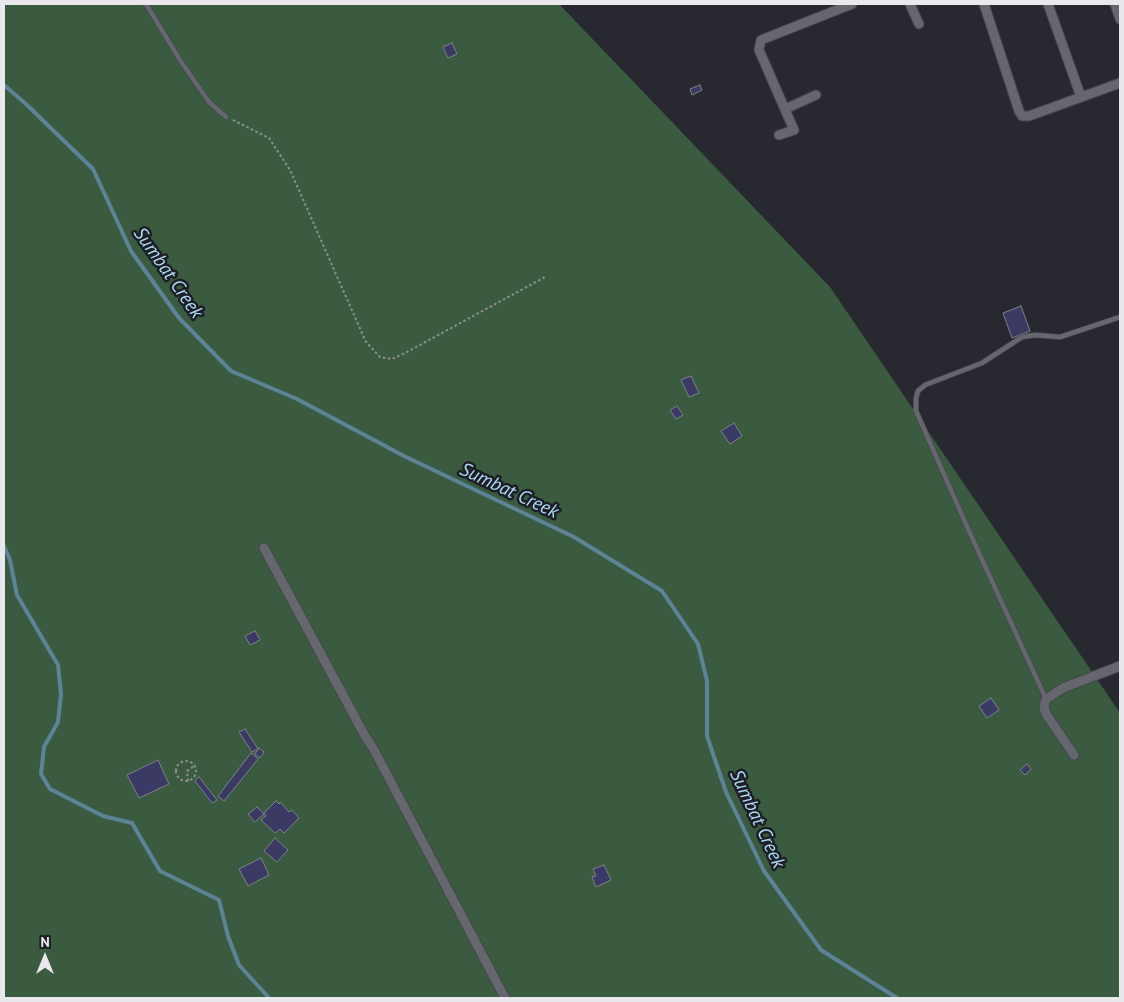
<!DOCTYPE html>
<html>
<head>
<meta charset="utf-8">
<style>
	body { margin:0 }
	#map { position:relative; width:1124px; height:1002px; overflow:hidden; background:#282830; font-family:"PT Sans",sans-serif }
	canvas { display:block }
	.frame { position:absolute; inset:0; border:5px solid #e8e8ed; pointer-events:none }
	.north { position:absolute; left:20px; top:932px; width:50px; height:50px; -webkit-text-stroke:4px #1e1f26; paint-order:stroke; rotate:0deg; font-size:14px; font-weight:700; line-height:20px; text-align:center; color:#e8e8ed }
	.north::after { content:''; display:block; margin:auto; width:18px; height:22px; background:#e8e8ed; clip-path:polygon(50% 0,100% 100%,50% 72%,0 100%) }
</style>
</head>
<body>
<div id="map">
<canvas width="1124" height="1002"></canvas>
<div class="frame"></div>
<div class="north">N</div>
</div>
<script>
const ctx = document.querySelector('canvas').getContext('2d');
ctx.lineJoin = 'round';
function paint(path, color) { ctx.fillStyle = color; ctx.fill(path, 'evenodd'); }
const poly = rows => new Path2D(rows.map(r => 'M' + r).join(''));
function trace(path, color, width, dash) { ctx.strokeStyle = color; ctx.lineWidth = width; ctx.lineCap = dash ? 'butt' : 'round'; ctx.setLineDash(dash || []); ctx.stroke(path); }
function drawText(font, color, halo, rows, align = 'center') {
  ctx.font = font + ' "PT Sans",sans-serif'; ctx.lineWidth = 5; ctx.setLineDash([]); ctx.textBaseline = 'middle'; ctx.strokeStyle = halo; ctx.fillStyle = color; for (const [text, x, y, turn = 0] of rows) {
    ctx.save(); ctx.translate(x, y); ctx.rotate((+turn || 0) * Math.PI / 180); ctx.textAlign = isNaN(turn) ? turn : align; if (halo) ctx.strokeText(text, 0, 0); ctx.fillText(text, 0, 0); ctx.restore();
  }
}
const green = poly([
	[4,4,559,4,830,287,1120,713,1120,998,4,998]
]);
const stream = poly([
	[4,85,26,104,93,169,131,251,179,318,231,371,297,399,404,456,574,537,662,591,698,644,707,681,707,736,726,792,764,871,821,950,897,998],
	[4,546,10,560,17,595,58,665,61,694,58,722,44,747,41,774,50,789,103,816,132,823,160,871,219,900,228,936,239,965,269,998]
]);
const building = poly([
	[452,43,457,54,448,58,443,47,452,43],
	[700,85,702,90,692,95,690,89,700,85],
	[1021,306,1030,331,1012,338,1003,313,1021,306],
	[691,376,699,393,689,397,681,380,691,376],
	[677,406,683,415,676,419,670,410,677,406],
	[734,423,742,436,730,444,721,431,734,423],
	[255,631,260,640,250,645,245,636,255,631],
	[991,698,999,710,987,718,979,706,991,698],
	[245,729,258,749,252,752,239,732,245,729],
	[259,748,264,752,260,758,255,754,259,748],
	[251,753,258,759,224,801,218,796,251,753],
	[158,760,169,784,139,798,127,775,158,760],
	[1027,764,1031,769,1025,775,1020,770,1027,764],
	[199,777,217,800,212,803,195,781,199,777],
	[276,801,279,804,280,802,289,812,292,810,299,818,284,833,280,829,275,833,261,820,266,816,264,813,276,801],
	[257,807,264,814,255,822,248,814,257,807],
	[275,838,288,850,277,862,264,851,275,838],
	[261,858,269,875,248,886,239,869,261,858],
	[604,865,611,880,596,887,592,877,596,876,593,869,604,865]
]);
const path = poly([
	[233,120,269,138,290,170,366,342,380,357,392,359,407,352,545,277],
	'176 771a10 10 0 1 1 20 0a10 10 0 1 1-20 0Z',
	[188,781,187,771,194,766]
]);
const service = poly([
	[146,4,180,60,209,102,226,117],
	[1046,699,969,531,916,411,916,398,918,391,925,385,982,363,1022,337,1035,335,1060,337,1120,317]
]);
const minor = poly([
	[910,4,919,24],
	[984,4,1019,111,1022,116,1029,116,1120,83],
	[1048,4,1081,97],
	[1115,4,1120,19],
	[785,109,816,95],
	[779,135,794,130,759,50,761,40,852,4],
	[264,548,365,736,373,748,505,998],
	[1074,755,1046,714,1044,707,1046,699,1063,688,1120,666]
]);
const waterNames = [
	["Sumbat Creek",168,273,55],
	["Sumbat Creek",509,491,25],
	["Sumbat Creek",757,819,65]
];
paint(green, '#3a5b3f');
trace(stream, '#5c8397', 4);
paint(building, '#3a3a64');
trace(building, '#80818a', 1);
trace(service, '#45454b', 6);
trace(minor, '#45454b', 11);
trace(path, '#8e8e94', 2, [2.5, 2.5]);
trace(service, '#66666f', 4.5);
trace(minor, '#66666f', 9);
drawText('italic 19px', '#acdbf5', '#1e1f26', waterNames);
</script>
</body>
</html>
